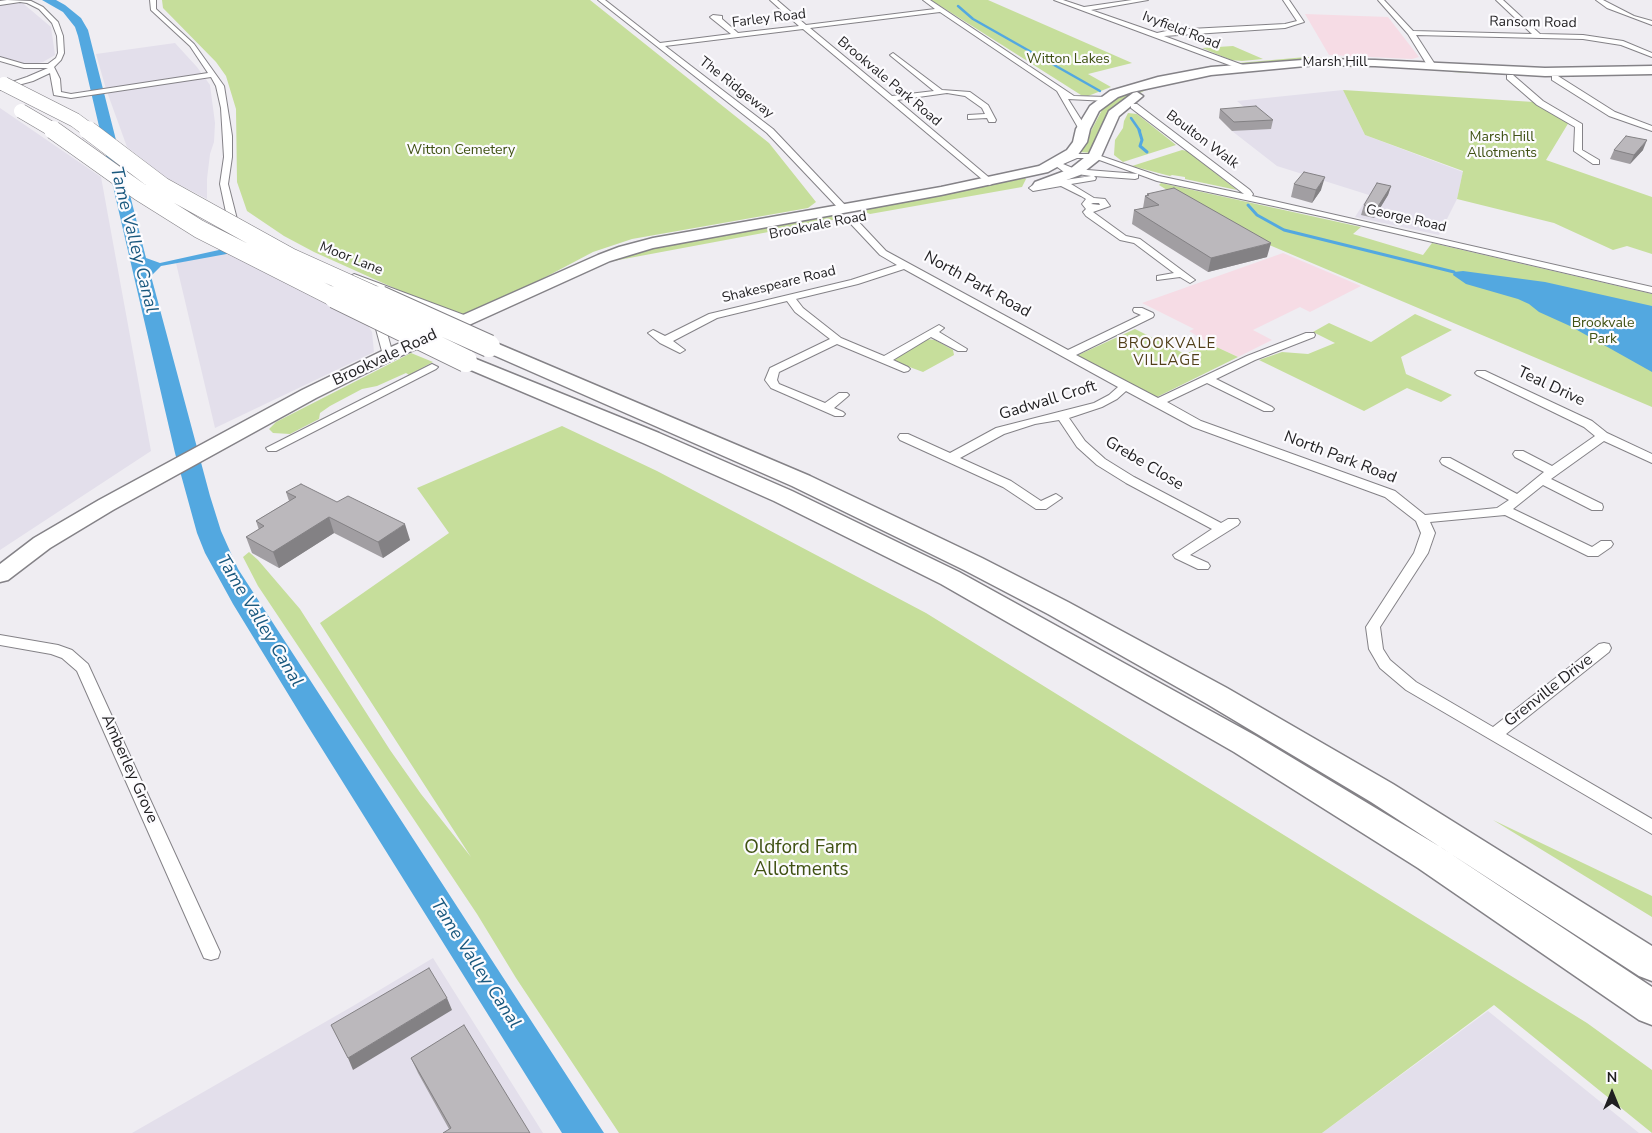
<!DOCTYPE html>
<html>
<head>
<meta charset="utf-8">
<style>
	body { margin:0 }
	#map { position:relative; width:1652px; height:1133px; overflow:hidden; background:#efedf2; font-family:"Nunito Sans",sans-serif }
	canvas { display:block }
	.north { position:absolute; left:1587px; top:1068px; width:50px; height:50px; -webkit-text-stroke:4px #fcfbfe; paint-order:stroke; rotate:0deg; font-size:14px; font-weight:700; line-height:20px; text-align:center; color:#201f21 }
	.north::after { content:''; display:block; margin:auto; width:18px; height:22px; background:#201f21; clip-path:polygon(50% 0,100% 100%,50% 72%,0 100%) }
</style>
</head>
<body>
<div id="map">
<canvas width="1652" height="1133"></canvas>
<div class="north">N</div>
</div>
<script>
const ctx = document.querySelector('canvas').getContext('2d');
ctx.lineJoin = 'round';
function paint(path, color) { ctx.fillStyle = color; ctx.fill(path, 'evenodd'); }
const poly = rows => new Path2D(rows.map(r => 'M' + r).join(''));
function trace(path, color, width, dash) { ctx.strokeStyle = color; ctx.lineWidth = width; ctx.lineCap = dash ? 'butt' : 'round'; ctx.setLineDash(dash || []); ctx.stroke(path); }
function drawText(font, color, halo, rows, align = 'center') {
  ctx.font = font + ' "Nunito Sans",sans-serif'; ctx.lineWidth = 4.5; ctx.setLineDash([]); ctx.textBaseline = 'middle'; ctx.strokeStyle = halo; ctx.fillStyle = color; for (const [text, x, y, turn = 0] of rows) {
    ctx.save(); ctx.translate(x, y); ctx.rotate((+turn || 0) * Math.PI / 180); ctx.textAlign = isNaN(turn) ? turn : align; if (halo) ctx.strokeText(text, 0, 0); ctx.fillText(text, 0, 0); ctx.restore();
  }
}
const built = poly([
	[0,0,19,0,51,27,55,55,43,62,28,65,0,56],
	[175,43,197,67,210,85,215,123,214,142,210,154,207,179,207,199,165,177,127,147,106,89,96,54],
	[1343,90,1365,135,1463,172,1457,199,1439,235,1355,217,1369,195,1277,166,1232,131,1268,128,1237,101],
	[0,108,101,177,151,451,0,550],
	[231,251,364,319,372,332,374,352,215,428,176,263],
	[433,958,543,1133,132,1133,353,1006],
	[1488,1011,1639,1133,1322,1133]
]);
const education = poly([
	[1305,14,1388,17,1419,57,1412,59,1329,55],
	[1283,253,1361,286,1310,312,1300,307,1253,330,1272,340,1238,357,1210,344,1189,331,1194,329,1142,303]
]);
const green = poly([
	[162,0,590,0,769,143,816,202,808,208,632,239,593,252,468,318,434,306,314,252,284,236,247,211,237,182,236,109,226,76,216,62,163,8],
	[931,0,988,0,1132,63,1088,74,1111,87,1088,96,1081,95],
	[1233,46,1263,59,1242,61,1231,60,1202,48],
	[1306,57,1343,57,1320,61,1247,65,1238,63],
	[1449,70,1652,72,1652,75,1547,76,1452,72],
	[1146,90,1126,100,1092,153,1080,152,1103,108,1115,98,1131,92,1135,93],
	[1343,90,1534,102,1569,122,1546,160,1652,197,1652,254,1627,246,1613,250,1554,223,1457,199,1463,171,1365,135],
	[1128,113,1137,114,1176,145,1123,162,1114,155,1115,140,1123,128,1124,121],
	[1182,150,1187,151,1237,190,1185,179,1185,177,1172,175,1170,176,1132,166],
	[1025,178,1026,179,1022,187,870,214,863,211,865,209],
	[1161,183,1361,227,1353,234,1423,255,1432,243,1652,294,1652,407,1248,236,1167,190,1159,185],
	[832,215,837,216,838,219,608,262,640,250],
	[1415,314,1452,330,1401,357,1406,374,1452,395,1441,402,1407,388,1364,411,1259,360,1282,352,1308,354,1335,343,1313,332,1329,323,1371,342],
	[1135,329,1185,354,1210,344,1238,357,1157,397,1076,356],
	[926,339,935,340,953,350,954,355,923,372,896,362,894,358],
	[411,353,433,362,409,375,406,373,377,386,362,389,330,406,320,413,319,419,290,434,273,433,269,429,276,422],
	[562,426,657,471,926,613,1587,1023,1652,1070,1652,1133,1494,1005,1322,1133,619,1133,516,978,477,914,258,586,243,557,249,552,258,560,300,609,390,750,421,794,471,857,320,623,449,533,417,488],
	[1493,820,1652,896,1652,917]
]);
const water = poly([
	[42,0,56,0,65,5,81,18,88,30,146,258,160,263,228,248,232,253,161,266,151,276,210,496,221,531,238,569,604,1133,562,1133,304,720,233,604,205,553,197,533,175,453,78,36,75,27,63,12],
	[1463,271,1545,282,1652,306,1652,372,1570,326,1539,312,1529,304,1518,299,1466,284,1453,275,1454,272]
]);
const streamFar1 = poly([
	[958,6,973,19,1100,91],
	[1131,118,1140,131]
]);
const stream = poly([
	[1139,130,1142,140,1140,146,1147,152],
	[1248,205,1257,215,1284,230,1454,272]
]);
const street = poly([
	[7,0,31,1,43,7,58,22,63,36,64,53,61,60,54,67,60,79,61,92,71,94,208,73,190,46,151,10,150,0,156,0,156,9,194,44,224,86,232,136,232,157,228,184,240,231,247,243,258,249,258,253,252,253,241,247,230,231,220,184,224,157,221,108,216,86,211,77,71,98,54,95,50,73,33,81,0,90,0,86,27,77,48,68,24,68,0,61,0,57,24,64,48,64,56,58,58,53,57,36,52,23,39,9,27,3,20,2,0,5,0,1,7,0],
	[598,0,605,0,660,43,731,34,711,18,710,17,713,15,722,16,722,19,738,33,799,26,770,0,777,0,806,25,935,9,923,0,930,0,1074,96,1107,97,1111,99,1107,101,1068,99,1087,129,1080,131,1057,91,940,12,810,28,892,96,934,91,891,56,890,55,893,53,942,90,970,92,988,105,996,120,995,122,989,122,987,118,968,119,968,115,985,114,982,108,965,96,947,93,897,100,992,180,992,184,989,185,803,29,665,46,773,129,846,206,846,210,843,211,840,210,767,133,598,0],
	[1054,0,1063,0,1084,7,1132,0,1148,0,1091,10,1157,33,1171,30,1285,24,1297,21,1283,0,1289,0,1304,22,1285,28,1164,36,1243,65,1244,67,1240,69,1054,0],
	[1378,0,1384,0,1413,31,1532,34,1496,0,1503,0,1540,34,1583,35,1623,41,1652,53,1652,57,1621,45,1583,39,1416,35,1436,66,1432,68,1429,68,1408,34,1378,0],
	[1596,0,1603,0,1634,16,1652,21,1652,25,1607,8,1596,0],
	[1507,75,1513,75,1543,101,1582,124,1582,150,1599,160,1599,164,1593,164,1574,151,1575,127,1537,105,1507,79,1507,75],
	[1552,76,1558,76,1615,112,1652,126,1652,131,1609,116,1552,80,1552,76],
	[1131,104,1137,104,1250,190,1253,194,1252,196,1652,287,1652,293,1325,217,1157,181,1094,158,1077,158,1063,164,1075,169,1138,174,1138,178,1135,179,1094,176,1096,178,1095,180,1071,184,1094,198,1105,199,1110,206,1093,212,1126,236,1140,239,1195,280,1190,283,1180,277,1157,280,1157,276,1174,273,1134,243,1120,240,1086,216,1083,212,1086,209,1082,204,1086,199,1081,196,1061,186,1033,191,1029,188,1033,185,1091,176,1064,172,1052,163,1076,154,1095,154,1159,176,1244,194,1131,108,1131,104],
	[1093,203,1099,203,1100,205,1091,204,1093,203],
	[852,217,855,218,886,251,1068,350,1141,315,1134,312,1133,310,1134,308,1142,308,1153,313,1154,315,1153,317,1076,355,1158,398,1247,356,1306,333,1314,333,1315,335,1314,337,1255,360,1216,379,1272,407,1274,409,1272,411,1264,411,1207,383,1167,402,1201,421,1395,491,1425,515,1497,508,1509,500,1442,464,1440,461,1442,458,1450,458,1517,494,1544,472,1515,457,1513,454,1515,451,1523,451,1552,466,1595,436,1584,427,1477,375,1475,373,1477,371,1485,371,1592,421,1607,433,1652,454,1652,463,1604,441,1551,479,1602,504,1603,507,1602,510,1592,510,1543,485,1513,509,1592,547,1601,541,1611,541,1613,544,1611,547,1598,556,1588,556,1505,515,1430,522,1435,533,1428,553,1380,627,1383,649,1390,660,1416,682,1493,727,1599,644,1604,643,1609,644,1611,648,1609,652,1506,734,1652,819,1652,834,1406,690,1380,668,1369,649,1366,627,1414,553,1421,533,1416,521,1385,497,1193,427,1126,391,1117,399,1102,407,1069,418,1085,441,1105,459,1134,477,1221,523,1228,519,1238,519,1240,522,1238,525,1190,555,1208,563,1210,566,1208,569,1198,569,1175,558,1173,555,1212,529,1126,483,1097,465,1077,447,1059,420,1035,424,1004,434,960,458,1011,481,1041,501,1056,494,1062,498,1046,509,1036,509,1003,487,900,440,898,437,900,434,908,434,950,453,996,428,1094,403,1109,395,1118,387,904,269,858,284,796,299,803,308,841,338,884,356,939,325,944,328,939,332,967,349,966,351,958,351,931,337,893,360,908,367,910,369,908,371,904,372,837,344,779,372,777,380,779,384,825,403,839,393,847,393,849,395,847,397,834,408,843,412,845,414,843,416,835,416,771,388,765,380,770,368,830,339,795,312,787,301,717,318,673,341,685,350,680,353,660,343,648,333,653,330,665,336,709,314,851,280,897,265,880,255,849,222,849,218,852,217],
	[354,274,472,318,473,320,468,323,464,322,350,279,349,277,354,274],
	[373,314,377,315,386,329,393,355,392,357,388,358,383,355,376,329,368,317,373,314],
	[432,364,438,367,436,369,276,451,268,451,266,448,432,364],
	[0,635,58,645,72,650,88,664,220,952,218,958,211,960,204,958,77,671,62,658,51,654,0,645,0,635]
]);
const primary = poly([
	[1316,59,1375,60,1545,68,1652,66,1652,74,1545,76,1375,66,1316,65,1211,75,1132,92,1118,97,1099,111,1090,129,1087,142,1077,156,1048,172,941,195,653,248,610,261,394,359,316,398,113,510,50,548,8,580,0,582,0,564,34,538,99,500,302,390,382,351,598,255,619,247,653,238,941,187,1039,166,1067,150,1073,142,1076,129,1090,106,1110,91,1158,77,1211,67,1316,59],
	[1137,92,1143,96,1119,116,1100,159,1080,175,1045,188,1035,188,1033,185,1035,182,1070,169,1089,154,1109,111,1133,93,1137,92]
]);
const highway = poly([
	[489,340,810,476,982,558,1068,602,1227,688,1393,784,1652,946,1652,981,1639,976,1371,802,1207,704,1048,614,964,570,792,486,482,350,479,346,482,342,489,340],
	[466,355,659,433,792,491,959,572,1256,736,1442,848,1652,987,1652,1025,1639,1020,1418,868,1234,752,941,584,774,501,643,443,459,365,455,361,459,357,466,355]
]);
const highwayBridgeFar2 = poly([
	[4,84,75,120,90,131],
	[21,111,55,131]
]);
const highwayBridgeFar1 = poly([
	[53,130,140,192,199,229,337,299],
	[88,130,162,186,292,258,383,299]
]);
const highwayBridge = poly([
	[335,297,466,361],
	[380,297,489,346]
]);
const wall = poly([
	[1220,109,1273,120,1271,129,1232,131,1219,118],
	[1614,150,1643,150,1630,164,1610,159],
	[1294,184,1321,190,1312,203,1291,197],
	[1391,186,1388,195,1374,218,1361,215,1364,205],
	[1147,194,1267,257,1208,272,1132,224,1134,210,1143,208,1145,196,1147,196],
	[286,492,410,540,383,558,334,533,279,568,252,553,246,537,259,530,256,521,289,501],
	[411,1058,530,1133,449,1129,418,1073]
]);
const shadedWall = poly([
	[1647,140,1643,150,1630,164,1634,155],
	[1325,177,1321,190,1312,203,1316,190],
	[1391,186,1388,195,1374,218,1377,208],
	[1271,243,1267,257,1208,272,1211,258],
	[329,517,334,533,279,568,273,552],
	[405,524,410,540,383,558,378,542],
	[447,998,452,1010,353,1070,348,1058]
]);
const building = poly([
	[1256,106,1273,120,1234,122,1220,109,1256,106],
	[1626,136,1647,140,1634,155,1614,150,1626,136],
	[1304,172,1325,177,1316,190,1294,184,1304,172],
	[1377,183,1391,186,1377,208,1364,205,1377,183],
	[1174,188,1271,243,1211,258,1134,210,1159,205,1145,196,1149,195,1147,194,1174,188],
	[301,484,337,502,348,496,405,524,378,542,329,517,273,552,246,537,264,526,256,521,296,497,286,492,301,484],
	[429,968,447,998,348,1058,331,1025,429,968],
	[464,1025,530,1133,443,1133,451,1128,411,1058,464,1025]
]);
const farStreetnames = [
	["Farley Road",769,19,-7],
	["Ransom Road",1533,23,1],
	["Ivyfield Road",1181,31,21],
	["Marsh Hill",1335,63],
	["Brookvale Park Road",889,82,40],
	["The Ridgeway",736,88,38],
	["Boulton Walk",1202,140,37],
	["George Road",1406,219,13],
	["Brookvale Road",818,226,-11],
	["Moor Lane",351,259,22],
	["Shakespeare Road",779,285,-14]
];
const farParknames = [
	["Witton Lakes",1068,60],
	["Marsh Hill",1502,138],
	["Allotments",1502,154],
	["Witton Cemetery",461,151],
	["Brookvale",1603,324],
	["Park",1603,340]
];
const farNeighbourhoodnames = [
	["BROOKVALE",1167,344],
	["VILLAGE",1167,361]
];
const streetNames = [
	["North Park Road",977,285,29],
	["Brookvale Road",385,358,-25],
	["Teal Drive",1551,387,25],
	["Gadwall Croft",1048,401,-17],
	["North Park Road",1340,458,21],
	["Grebe Close",1144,464,31],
	["Grenville Drive",1549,691,-38],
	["Amberley Grove",129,769,66]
];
const waterNames = [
	["Tame Valley Canal",133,240,76],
	["Tame Valley Canal",259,621,59],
	["Tame Valley Canal",475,964,57]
];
const nearParknames = [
	["Oldford Farm",801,848],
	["Allotments",801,870]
];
paint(built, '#e3dfeb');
paint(education, '#f6dce5');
paint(green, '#c6de9b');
paint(water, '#53a8e0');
trace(streamFar1, '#53a8e0', 2.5);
trace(stream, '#53a8e0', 3);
trace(street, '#848287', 2);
trace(primary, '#848287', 3);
trace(highway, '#848287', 3);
paint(street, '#fff');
paint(primary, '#fff');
paint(highway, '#fff');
trace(highwayBridgeFar2, '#848287', 15, []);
trace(highwayBridgeFar1, '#848287', 19, []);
trace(highwayBridge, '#848287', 24, []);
trace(highwayBridgeFar2, '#fff', 14);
trace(highwayBridgeFar1, '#fff', 18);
trace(highwayBridge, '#fff', 22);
paint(wall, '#a19ea2');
paint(shadedWall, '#838184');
paint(building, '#bbb8bc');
trace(building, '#838184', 1);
drawText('14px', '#201f21', '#fcfbfe', farStreetnames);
drawText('14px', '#405214', '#fcfbfe', farParknames);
ctx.letterSpacing = '1px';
drawText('15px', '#513f19', '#fcfbfe', farNeighbourhoodnames);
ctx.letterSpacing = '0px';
drawText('16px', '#201f21', '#fcfbfe', streetNames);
drawText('italic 18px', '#19587e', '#fcfbfe', waterNames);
drawText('19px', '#405214', '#fcfbfe', nearParknames);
</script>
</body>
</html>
